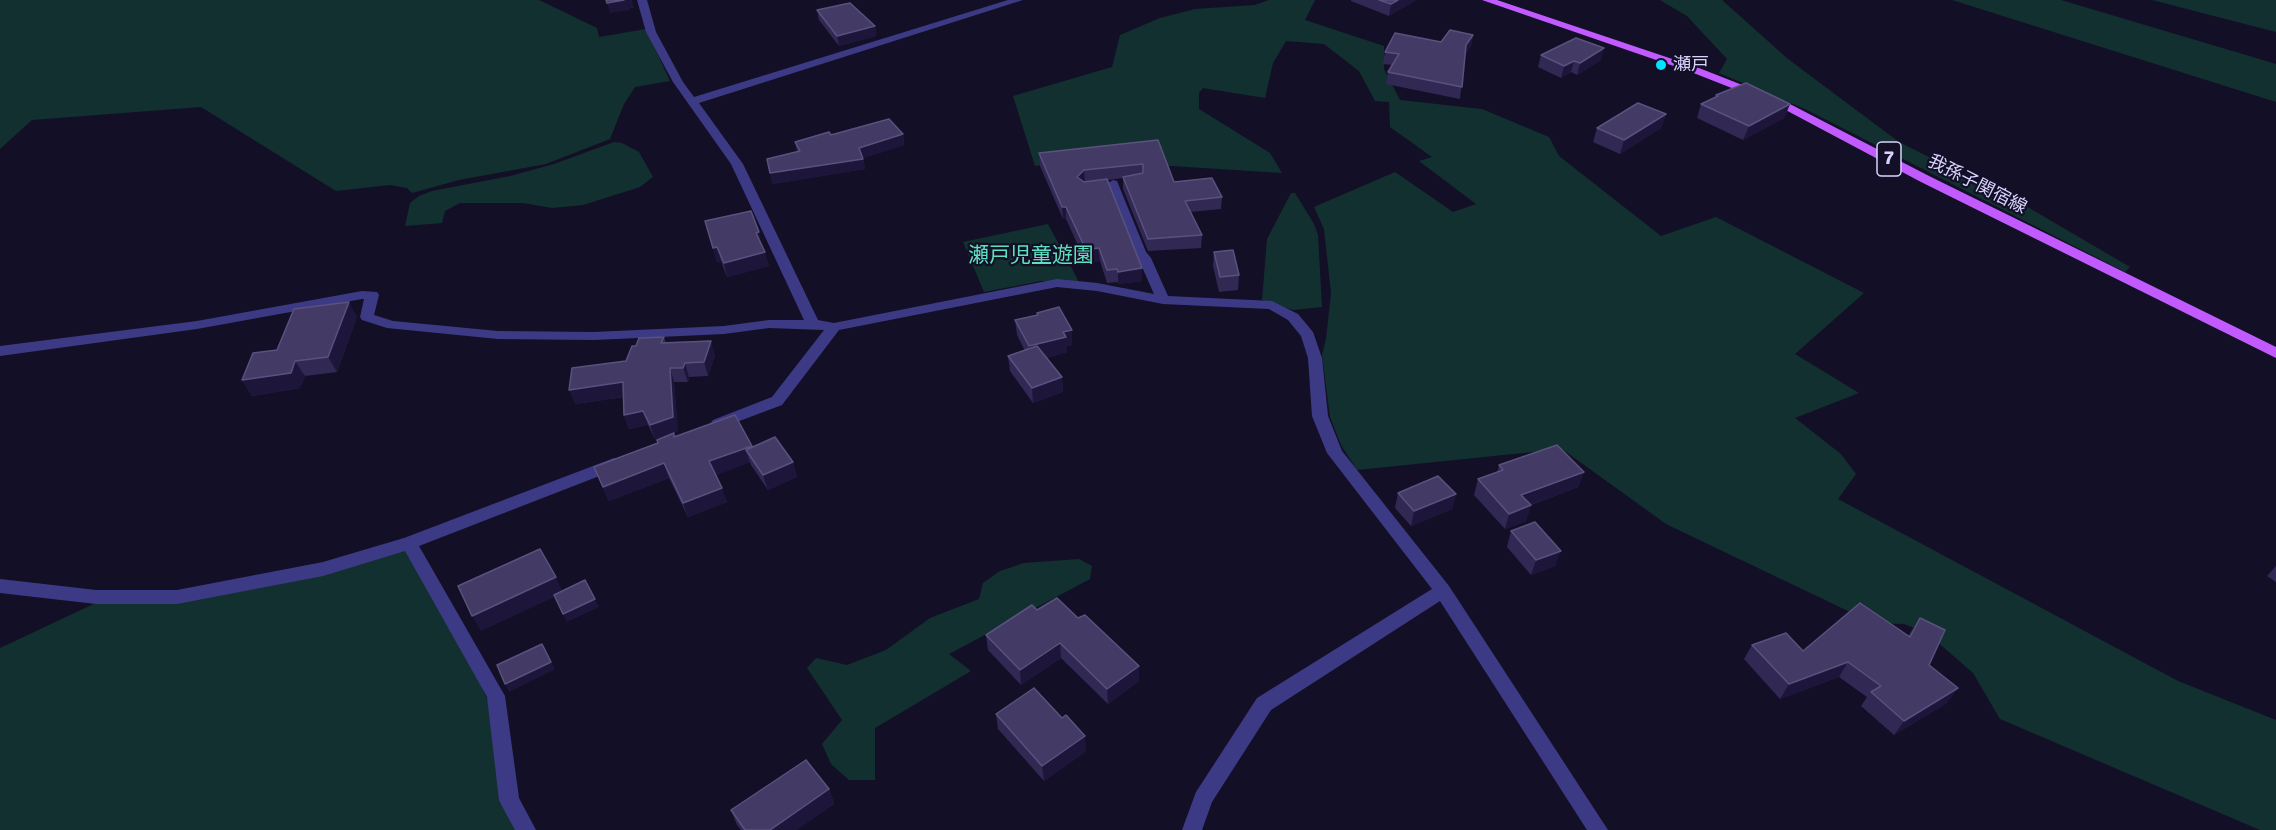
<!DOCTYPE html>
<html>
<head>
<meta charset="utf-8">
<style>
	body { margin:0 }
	canvas { display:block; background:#130f26 }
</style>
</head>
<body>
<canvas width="2276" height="830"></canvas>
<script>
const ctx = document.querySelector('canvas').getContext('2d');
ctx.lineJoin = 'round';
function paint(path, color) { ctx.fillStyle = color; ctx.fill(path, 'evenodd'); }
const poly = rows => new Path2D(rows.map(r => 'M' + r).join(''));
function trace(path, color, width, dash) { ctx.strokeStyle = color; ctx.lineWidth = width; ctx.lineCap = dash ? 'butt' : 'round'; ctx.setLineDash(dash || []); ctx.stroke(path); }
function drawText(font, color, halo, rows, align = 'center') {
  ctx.font = font + ' Signika,"Noto Sans JP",sans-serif'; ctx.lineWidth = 4.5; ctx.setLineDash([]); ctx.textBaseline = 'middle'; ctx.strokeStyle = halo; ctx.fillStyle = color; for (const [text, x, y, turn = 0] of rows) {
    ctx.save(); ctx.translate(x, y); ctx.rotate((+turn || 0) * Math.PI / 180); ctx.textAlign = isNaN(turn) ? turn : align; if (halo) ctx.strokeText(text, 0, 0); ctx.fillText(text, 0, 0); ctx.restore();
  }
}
const green = poly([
	[0,0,539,0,597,28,599,37,646,29,670,81,635,87,624,104,610,139,546,164,459,180,412,193,407,188,390,185,336,191,201,107,32,120,0,149],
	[1269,0,1315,0,1305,20,1384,46,1384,69,1400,100,1482,109,1549,137,1559,156,1661,236,1716,217,1864,293,1795,354,1859,393,1795,418,1841,454,1856,474,1838,499,2178,681,2276,720,2276,830,2260,830,2000,719,1973,673,1927,633,1904,624,1873,623,1666,524,1562,449,1357,470,1341,445,1330,417,1322,355,1326,339,1331,293,1324,229,1314,207,1395,172,1453,212,1476,204,1419,161,1432,157,1390,127,1389,102,1375,101,1359,71,1324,44,1286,41,1273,63,1265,98,1203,88,1199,93,1199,109,1270,153,1282,173,1077,160,1035,166,1013,96,1112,67,1120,35,1160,18,1195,9,1255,5],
	[1660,0,1722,0,1788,59,1899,142,2019,202,2130,267,2125,272,1805,109,1719,73,1727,59,1687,16],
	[1952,0,2061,0,2276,64,2276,102],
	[2152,0,2276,0,2276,32],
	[614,142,622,143,639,152,653,177,640,187,583,205,552,208,523,203,460,203,445,211,442,223,405,226,410,203,419,196,432,191,510,176,554,164],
	[1291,193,1295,193,1314,224,1318,235,1322,307,1293,310,1262,300,1267,239],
	[1048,224,1079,282,1041,281,984,292,963,242],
	[404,547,457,632,492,710,517,830,0,830,0,648,100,601,153,603],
	[1079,559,1092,566,1090,579,949,654,971,671,875,728,875,780,849,780,831,764,822,744,842,720,807,668,816,658,847,665,886,650,930,618,979,599,983,583,1000,571,1024,563]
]);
const minor = poly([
	[637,0,647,0,656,32,683,82,694,97,1008,0,1023,0,699,103,743,164,818,320,834,323,1057,279,1097,283,1154,294,1139,260,1134,254,1107,184,1113,180,1117,181,1146,252,1151,258,1168,296,1272,301,1298,314,1313,332,1322,358,1328,416,1342,451,1449,586,1608,830,1587,830,1440,601,1271,710,1212,802,1202,830,1182,830,1196,792,1257,698,1432,589,1327,453,1312,416,1308,358,1301,336,1288,320,1269,309,1163,304,1097,291,1057,287,839,330,782,405,718,429,713,428,710,424,713,420,772,397,824,330,769,328,724,334,594,340,498,339,387,328,362,320,360,317,364,299,362,299,197,329,0,356,0,346,197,321,362,291,377,292,379,295,374,315,393,321,498,331,594,332,724,326,769,320,804,320,731,164,673,82,646,32,637,0],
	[614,458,620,460,622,464,620,468,419,546,505,696,519,798,536,830,515,830,502,806,499,800,487,697,405,551,323,576,177,604,96,604,0,593,0,579,96,590,177,590,323,562,404,538,614,458]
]);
const major = poly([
	[1482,0,1497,0,1699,68,1788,103,1929,176,2276,347,2276,358,1921,182,1780,107,1691,72,1482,0]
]);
const wall = poly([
	[1351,0,1416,0,1389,16,1351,1],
	[817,10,875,26,876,36,839,46,819,20],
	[1473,35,1471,46,1465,55,1460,99,1386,84,1388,72,1392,65,1383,64,1385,52],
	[1541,55,1601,60,1577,75,1571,72,1561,78,1538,67],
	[1716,95,1790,104,1784,118,1743,140,1697,118,1701,104,1716,97],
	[1666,114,1661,128,1620,154,1593,142,1597,128],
	[903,134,904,145,863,158,865,169,772,184,797,151,795,142,831,135],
	[1158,140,1174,182,1222,197,1221,209,1190,212,1202,235,1201,248,1148,251,1123,189,1123,178,1108,180,1142,268,1142,281,1118,284,1117,282,1107,283,1100,261,1086,263,1066,219,1063,219,1040,166,1039,153],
	[705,221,762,246,769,266,727,277,721,261,717,262],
	[1214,252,1239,275,1238,290,1219,292,1213,266],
	[1037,313,1072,330,1072,345,1067,346,1067,352,1046,358,1062,377,1063,392,1033,403,1010,371,1008,356,1025,351,1017,335,1015,320,1037,315],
	[357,317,337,372,305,376,300,388,252,396,242,380,277,350],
	[664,337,666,343,715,355,708,376,689,377,688,382,674,382,678,431,655,439,648,425,629,429,624,415,624,397,575,404,626,361,636,346],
	[674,433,675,437,752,447,793,462,797,477,768,490,751,465,750,462,716,475,727,502,688,517,669,478,609,501,594,467,658,443],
	[1499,465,1584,472,1578,487,1531,505,1526,521,1505,529,1474,495,1478,479,1497,473],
	[1398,493,1456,494,1452,509,1411,526,1395,508],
	[1511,531,1555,566,1531,575,1507,547],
	[2276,566,2276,582,2267,576],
	[1037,610,1139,681,1108,704,1061,658,1021,685,988,650,986,635],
	[1920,618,1929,665,1947,703,1894,735,1861,706,1867,697,1839,677,1780,699,1744,659,1752,645,1803,651,1908,636],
	[996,714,1086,751,1044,781,998,729],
	[829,789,834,804,796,830,741,830,737,825,731,810]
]);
const shadedWall = poly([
	[627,0,632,0,634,8,630,8],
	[627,0,630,10,610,13,607,3],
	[1398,0,1416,0,1389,16,1391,4],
	[875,26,876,36,839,46,837,36],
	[1473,35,1471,46,1464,57,1466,45],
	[1604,48,1601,60,1577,75,1580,63],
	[1574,61,1571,72,1561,78,1564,66],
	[1790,104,1784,118,1743,140,1749,126],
	[1666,114,1661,128,1620,154,1624,140],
	[903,134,904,145,861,159,863,159,865,169,772,184,770,173,859,148],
	[1084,170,1085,182,1077,177],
	[1062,207,1066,207,1066,219,1063,219],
	[759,232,762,246,756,233],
	[717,247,721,261,717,262,713,248],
	[1099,248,1100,261,1086,263,1086,250],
	[765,252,769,266,727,277,724,263],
	[1142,268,1142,281,1118,284,1118,272],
	[349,302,357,317,337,372,328,357],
	[1072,330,1072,345,1067,346,1067,352,1031,362,1029,346,1063,332],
	[711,341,715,355,708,376,704,362],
	[295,361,305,376,300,388,252,396,242,380],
	[685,363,689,377,688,382,683,368],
	[670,368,674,382,678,431,655,439,650,425],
	[1062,377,1063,392,1033,403,1032,388],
	[623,382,629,396,575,404,569,390],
	[643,411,648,425,629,429,624,415],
	[752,446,756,460,746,450,750,462,714,476,709,461],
	[793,462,797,477,768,490,763,475],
	[664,463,669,478,609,501,603,487],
	[1584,472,1578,487,1516,510,1521,495],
	[722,488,727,502,688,517,683,503],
	[1456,494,1452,509,1411,526,1414,511],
	[1531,505,1526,521,1505,529,1509,514],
	[1561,551,1555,566,1531,575,1536,560],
	[556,577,563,593,481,631,472,616],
	[595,599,599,607,567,622,563,614],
	[1060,643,1061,658,1021,685,1020,670],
	[542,644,555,669,509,692,505,684],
	[1848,662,1839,677,1780,699,1789,684],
	[1139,666,1139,681,1108,704,1107,689],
	[1958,688,1947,703,1894,735,1904,721],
	[1085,736,1086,751,1044,781,1042,766],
	[829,789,834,804,796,830,770,830]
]);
const building = poly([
	[606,0,624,0,607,3,606,0],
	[1379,0,1398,0,1391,4,1379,0],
	[850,3,875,26,837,36,817,10,850,3],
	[1450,30,1473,35,1466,45,1462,87,1388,72,1399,54,1385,52,1395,33,1441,42,1450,30],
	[1576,38,1604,48,1580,63,1574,61,1564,66,1541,55,1576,38],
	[1746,83,1790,104,1749,126,1701,104,1718,96,1716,95,1746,83],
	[1638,103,1666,114,1624,140,1597,128,1638,103],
	[889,119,903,134,859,148,863,159,770,173,767,159,800,151,795,142,829,132,831,135,889,119],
	[1158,140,1174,182,1212,178,1222,197,1185,201,1202,235,1148,239,1123,177,1143,173,1143,164,1084,170,1077,177,1084,182,1107,179,1142,268,1118,272,1117,269,1107,270,1099,248,1086,250,1066,207,1062,207,1039,153,1158,140],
	[751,211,759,232,756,233,765,252,724,263,717,247,713,248,705,221,751,211],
	[1233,250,1239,275,1220,277,1214,252,1233,250],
	[349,302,328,357,295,361,291,373,242,380,253,353,277,350,294,309,349,302],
	[1059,307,1072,330,1063,332,1066,337,1029,346,1015,320,1038,315,1037,313,1059,307],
	[664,337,661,343,711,341,704,362,685,363,683,368,670,368,673,417,650,425,643,411,624,415,623,382,569,390,572,368,626,361,632,346,636,346,639,338,664,337],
	[1037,346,1062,377,1032,388,1008,356,1037,346],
	[735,415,752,446,709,461,722,488,683,503,664,463,603,487,594,467,658,443,657,440,674,433,674,437,735,415],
	[775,437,793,462,763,475,746,450,775,437],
	[1557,445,1584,472,1521,495,1531,505,1509,514,1478,479,1503,470,1499,465,1557,445],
	[1438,476,1456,494,1414,511,1398,493,1438,476],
	[1535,522,1561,551,1536,560,1511,531,1535,522],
	[540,549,556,577,472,616,458,586,540,549],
	[585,580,595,599,563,614,554,595,585,580],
	[1057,598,1078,618,1085,615,1139,666,1107,689,1060,643,1020,670,986,635,1032,605,1037,610,1057,598],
	[1860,603,1910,637,1920,618,1945,630,1929,665,1958,688,1904,721,1871,692,1881,686,1848,662,1789,684,1752,645,1786,633,1803,651,1860,603],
	[542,644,551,662,505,684,497,665,542,644],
	[1034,688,1062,718,1066,715,1085,736,1042,766,996,714,1034,688],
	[806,760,829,789,770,830,745,830,731,810,806,760]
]);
const markers = [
	[1661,65,6,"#00e5ff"]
];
const farPoinames = [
	["瀬戸",1673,65]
];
const farStreetnames = [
	["我孫子関宿線",1977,185,27]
];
const shields = [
	[1889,159,24]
];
const shieldNames = [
	["7",1889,159]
];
const parkNames = [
	["瀬戸児童遊園",1031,256]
];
paint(green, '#12302f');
paint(minor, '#3d3a85');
paint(major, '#c25bff');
paint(wall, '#312854');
paint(shadedWall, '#1d163a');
paint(building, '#433a66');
trace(building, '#5a527e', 1.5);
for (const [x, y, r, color] of markers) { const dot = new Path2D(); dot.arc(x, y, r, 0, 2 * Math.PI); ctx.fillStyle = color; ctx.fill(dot); trace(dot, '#130f26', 2); }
drawText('18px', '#d9d4ff', '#130f26', farPoinames, 'left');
drawText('18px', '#d9d4ff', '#130f26', farStreetnames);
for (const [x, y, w] of shields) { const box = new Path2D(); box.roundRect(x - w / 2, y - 17, w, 34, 4.5); ctx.fillStyle = '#130f26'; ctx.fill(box); trace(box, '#d9d4ff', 1.5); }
drawText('bold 20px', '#d9d4ff', null, shieldNames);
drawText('21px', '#5fe0c0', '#130f26', parkNames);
</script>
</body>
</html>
